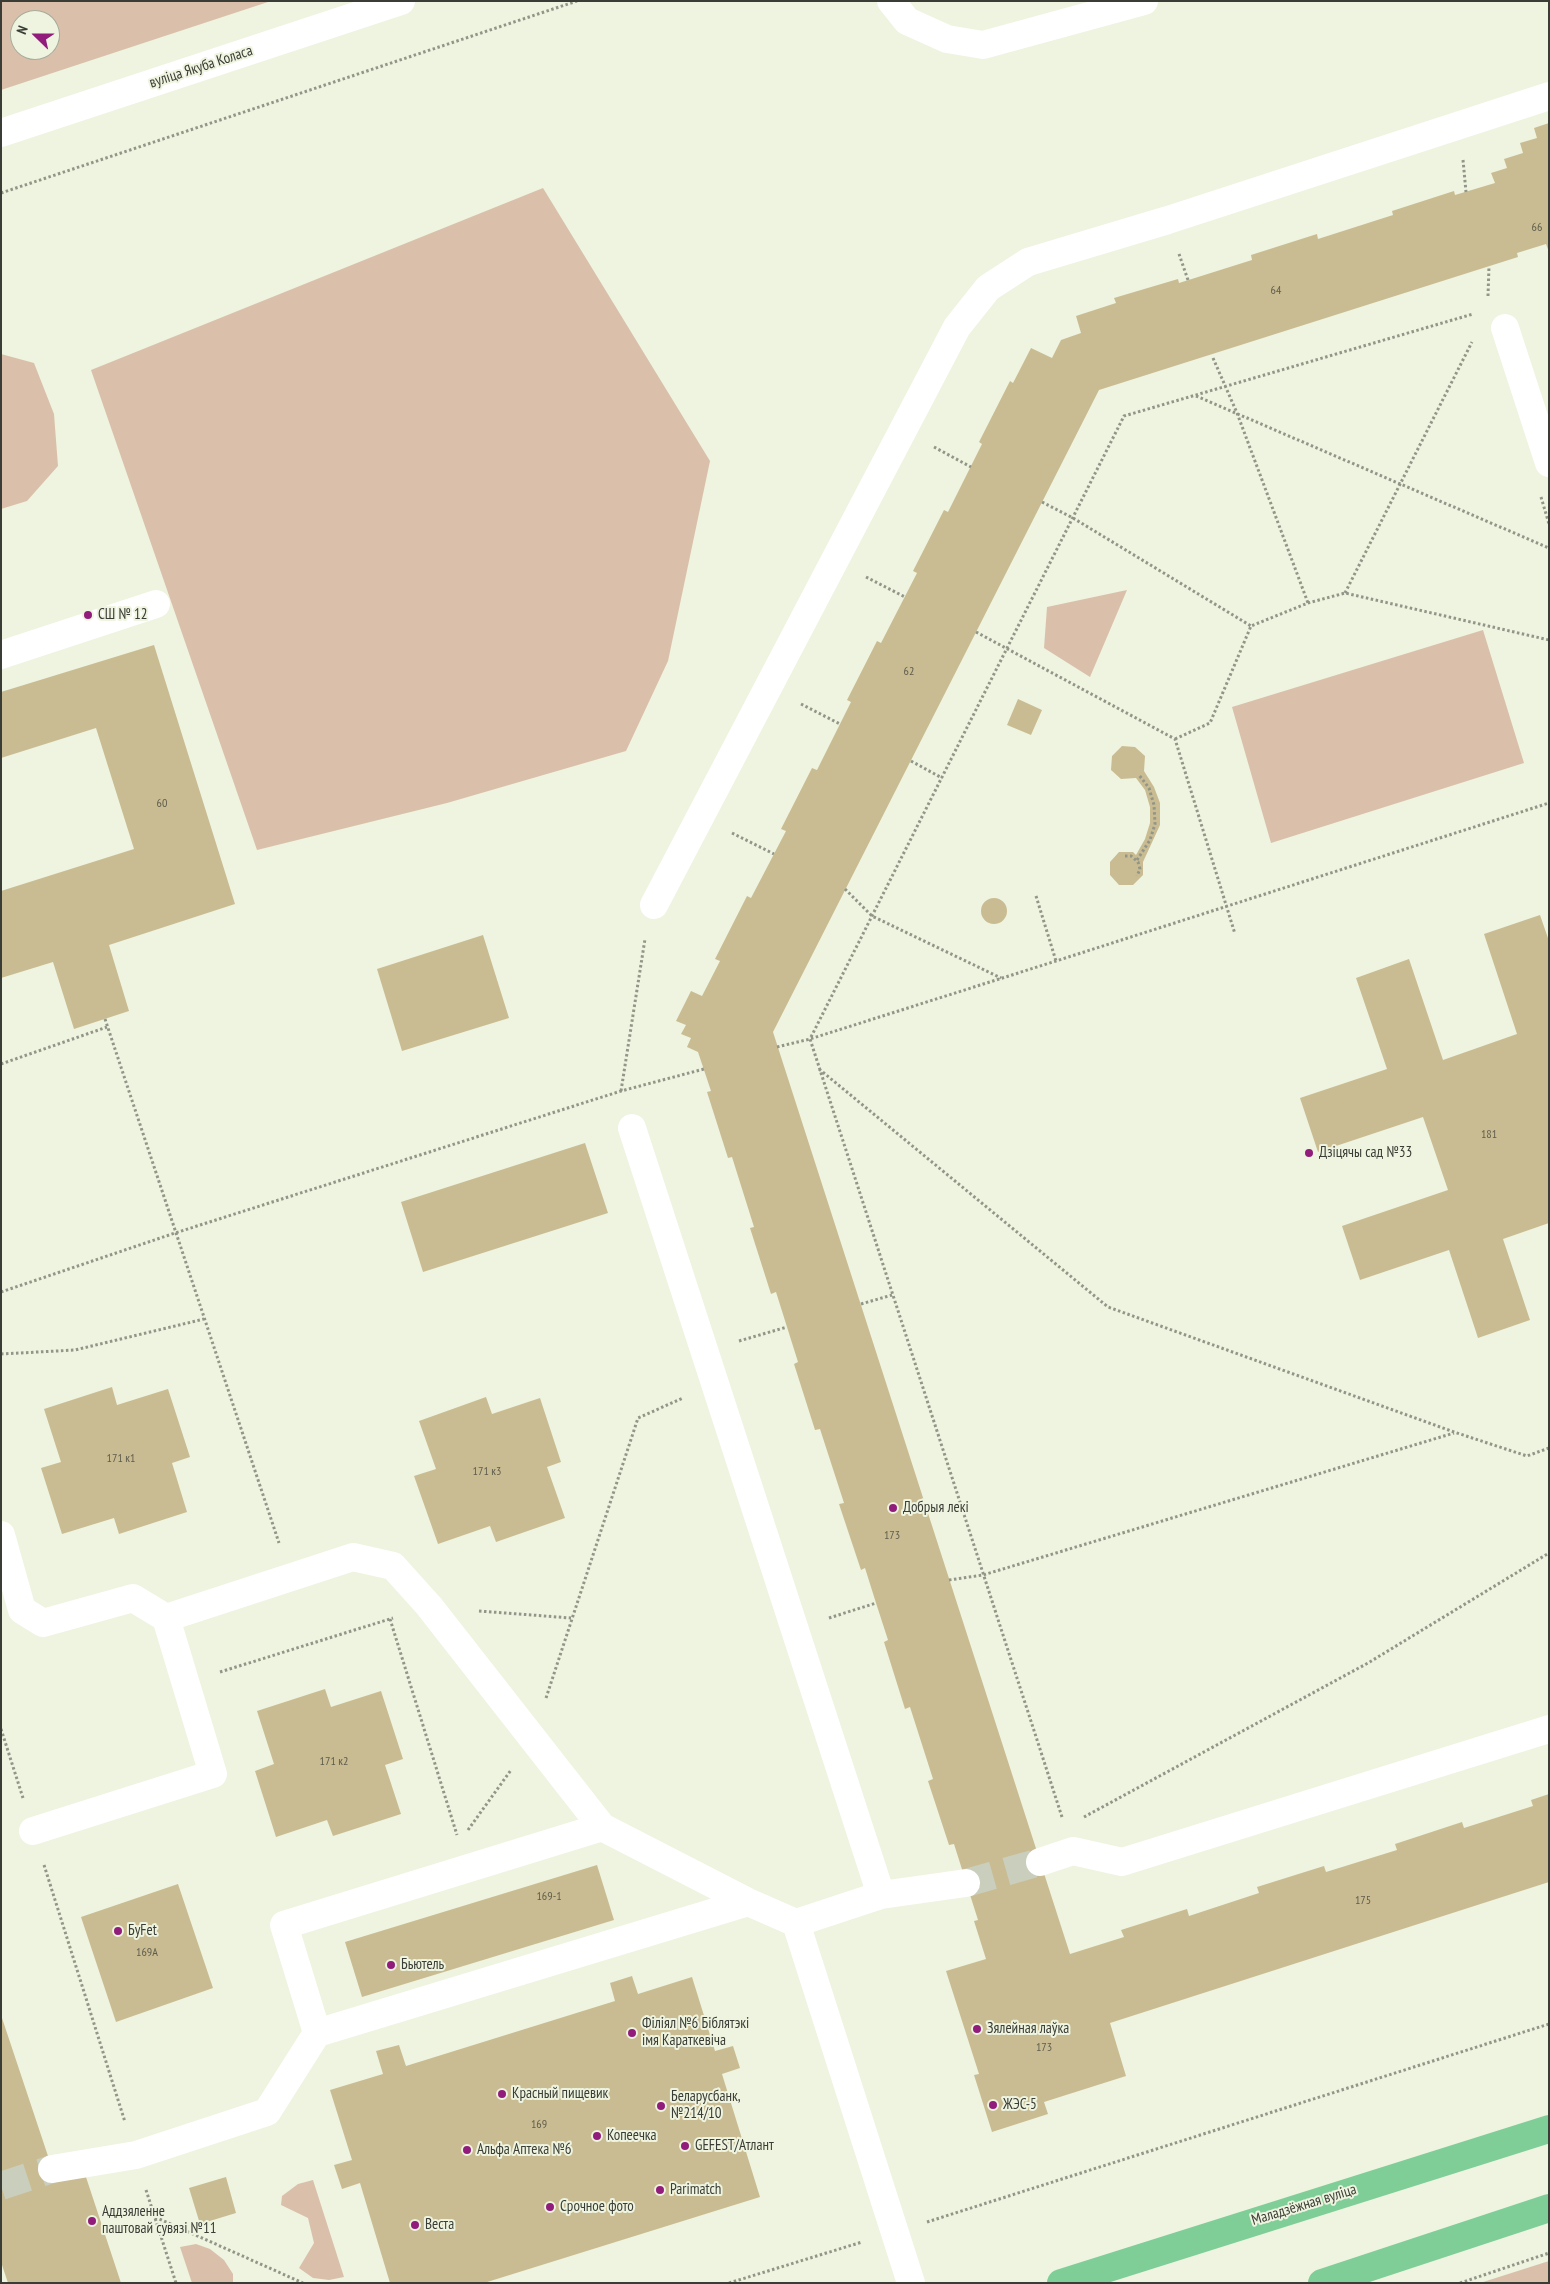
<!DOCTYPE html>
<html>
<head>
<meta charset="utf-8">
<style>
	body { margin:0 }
	#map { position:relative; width:1550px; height:2284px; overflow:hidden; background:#eef4df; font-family:"PT Sans Narrow",sans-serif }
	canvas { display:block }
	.frame { position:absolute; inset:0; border:2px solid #3a3d35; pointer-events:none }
	.north { position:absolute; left:10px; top:10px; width:50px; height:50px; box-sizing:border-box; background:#eef4df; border:1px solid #a6ab9b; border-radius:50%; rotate:292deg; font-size:14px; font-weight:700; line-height:20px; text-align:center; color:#3a3d35 }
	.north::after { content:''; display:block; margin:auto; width:18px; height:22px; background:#911c7b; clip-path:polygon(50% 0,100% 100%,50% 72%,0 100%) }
</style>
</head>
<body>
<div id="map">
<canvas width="1550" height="2284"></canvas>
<div class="frame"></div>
<div class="north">N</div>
</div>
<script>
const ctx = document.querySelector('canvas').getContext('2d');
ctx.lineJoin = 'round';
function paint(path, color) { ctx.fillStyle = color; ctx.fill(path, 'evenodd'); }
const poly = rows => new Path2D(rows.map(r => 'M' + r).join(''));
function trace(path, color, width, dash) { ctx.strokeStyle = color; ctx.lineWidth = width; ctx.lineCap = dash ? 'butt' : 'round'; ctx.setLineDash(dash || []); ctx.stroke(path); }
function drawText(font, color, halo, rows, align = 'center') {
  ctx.font = font + ' "PT Sans Narrow",sans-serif'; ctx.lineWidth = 4; ctx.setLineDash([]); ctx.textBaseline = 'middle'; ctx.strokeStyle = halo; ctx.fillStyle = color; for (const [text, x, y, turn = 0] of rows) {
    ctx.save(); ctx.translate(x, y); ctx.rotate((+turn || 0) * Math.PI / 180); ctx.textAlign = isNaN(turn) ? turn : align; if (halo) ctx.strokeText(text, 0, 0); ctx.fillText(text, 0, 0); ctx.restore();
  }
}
const green = poly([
	[1,1,271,1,1,90],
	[20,20,50,20,50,50,20,50],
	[543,188,710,461,668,661,626,751,447,803,257,850,91,370],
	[1,354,34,363,54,414,58,466,27,501,1,509],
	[1127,590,1090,677,1044,648,1047,607],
	[1483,630,1524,763,1271,843,1232,707],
	[313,2180,344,2277,329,2280,313,2278,299,2268,314,2243,308,2218,281,2205,282,2196,298,2184],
	[196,2244,210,2249,224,2260,233,2274,233,2283,192,2283,180,2247],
	[1549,2261,1549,2283,1480,2283]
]);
const building = poly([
	[1549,123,1549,252,1546,244,1517,253,1518,257,1099,390,773,1032,1070,1954,1124,1937,1121,1930,1187,1909,1189,1916,1259,1893,1257,1887,1324,1866,1326,1872,1397,1850,1395,1844,1462,1822,1464,1828,1533,1806,1531,1800,1549,1794,1549,1882,1110,2023,1126,2076,1044,2102,1048,2114,992,2132,974,2075,979,2074,946,1971,986,1959,974,1921,978,1920,954,1844,949,1845,928,1781,933,1779,910,1707,905,1709,884,1642,888,1640,876,1603,865,1568,861,1570,839,1504,844,1503,820,1429,815,1430,794,1364,798,1362,776,1292,771,1294,750,1228,754,1227,732,1157,728,1158,707,1092,711,1091,698,1052,687,1047,691,1038,681,1034,686,1025,676,1021,691,991,702,996,720,961,715,959,747,896,751,898,786,831,781,829,812,768,817,770,851,702,847,700,877,641,881,643,917,573,913,571,944,510,948,512,982,444,979,442,1010,381,1013,383,1031,348,1052,358,1061,340,1081,333,1076,316,1116,303,1114,298,1178,279,1179,283,1252,260,1251,255,1317,234,1318,239,1393,215,1392,211,1454,191,1455,195,1495,183,1491,173,1507,168,1504,159,1523,153,1520,143,1537,138,1534,128],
	[154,645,235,904,109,945,129,1011,74,1029,53,962,1,978,1,891,134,849,96,728,1,758,1,692],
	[1018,699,1042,710,1031,735,1007,725],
	[1122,746,1135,747,1145,756,1144,771,1154,787,1160,803,1160,825,1143,862,1143,875,1133,885,1119,885,1110,875,1110,862,1119,852,1133,852,1136,855,1145,839,1150,823,1150,807,1145,790,1136,778,1121,779,1111,770,1112,756],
	'981 911a13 13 0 1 1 26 0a13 13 0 1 1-26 0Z',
	[1540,915,1549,941,1549,1223,1503,1239,1530,1320,1478,1338,1449,1250,1360,1280,1342,1226,1448,1190,1423,1117,1318,1152,1300,1098,1387,1069,1356,978,1409,959,1443,1060,1517,1034,1484,934],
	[483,935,509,1018,402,1051,377,969],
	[585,1143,608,1213,423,1272,401,1202],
	[112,1387,117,1405,168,1389,190,1457,172,1463,187,1512,119,1534,114,1518,62,1534,41,1468,61,1462,44,1409],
	[486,1397,492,1414,540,1398,561,1462,547,1467,565,1518,496,1542,490,1526,438,1544,414,1476,436,1469,419,1421],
	[325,1689,331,1707,381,1691,403,1759,385,1765,401,1814,333,1836,327,1820,276,1837,255,1771,274,1764,257,1711],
	[597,1865,614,1920,362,1997,345,1942],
	[178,1884,213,1988,116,2022,81,1917],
	[632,1976,638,1994,692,1977,715,2051,733,2046,740,2068,722,2074,760,2197,484,2283,390,2283,360,2183,342,2189,334,2165,352,2160,330,2090,383,2074,376,2051,399,2045,406,2066,615,2001,610,1983],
	[1,2015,56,2180,84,2171,121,2283,8,2283,1,2262],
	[226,2177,236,2213,200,2224,189,2188]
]);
const minorTunnel = poly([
	[966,1883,1040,1862],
	[1,2186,52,2169]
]);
const path = poly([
	[1463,160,1466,192],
	[1,193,577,1],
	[1179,254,1188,280],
	[1488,296,1489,266],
	[1213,358,1237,413,1308,603],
	[1196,396,1549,548],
	[934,447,971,467],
	[1541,497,1549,524],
	[1042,502,1073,518,1251,626],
	[866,577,905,597],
	[1345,593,1472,342],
	[976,632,1175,739,1235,934],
	[801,704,840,724],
	[1175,739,1210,723,1251,626,1308,603,1345,593,1549,640],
	[911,761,942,778],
	[732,833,774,854],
	[1125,856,1131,856,1138,862,1140,869,1137,876],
	[1137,860,1150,840,1155,824,1154,805,1149,788,1139,775],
	[845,889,872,916,1001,978],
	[1036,896,1056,961],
	[105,1019,279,1543],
	[777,1047,810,1039,1056,961,1549,803],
	[1,1064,107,1027],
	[819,1069,1108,1307,1454,1432,1527,1456,1549,1448],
	[621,1091,645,939],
	[1,1292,175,1233,621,1091,704,1069],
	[861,1304,892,1295],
	[739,1341,787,1327],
	[1,1354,75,1350,204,1319],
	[949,1580,983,1575,1454,1433],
	[479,1611,571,1618],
	[829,1618,876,1603],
	[390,1619,457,1835],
	[220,1672,393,1618],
	[546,1698,638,1418,683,1398],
	[1,1729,23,1798],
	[1062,1817,810,1039,1124,416,1473,314],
	[1084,1817,1368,1663,1549,1553],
	[468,1830,511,1770],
	[44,1865,125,2122],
	[146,2190,176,2283],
	[155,2217,303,2283],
	[927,2222,1549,2024],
	[729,2283,862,2242],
	[1460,2283,1549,2253]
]);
const minor = poly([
	[891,1,907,21,947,39,983,45,1144,1],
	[1,133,401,1],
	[1505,328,1549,463],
	[1,655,156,604],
	[654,905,957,327,988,288,1028,262,1168,220,1549,96],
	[632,1128,881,1895],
	[1,1535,22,1610,43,1623,133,1598,166,1618,353,1557,393,1566,429,1606,602,1827],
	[33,1831,213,1774,166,1618],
	[1040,1862,1073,1851,1122,1862,1549,1729],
	[796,1923,881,1895,966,1883],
	[317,2033,284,1925,602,1827,748,1902,796,1923,911,2283],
	[52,2169,136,2155,267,2112,317,2033,748,1902]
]);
const major = poly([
	[1061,2283,1549,2129],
	[1322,2283,1549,2208]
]);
const markers = [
	[88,615,5,"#911c7b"],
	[1309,1153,5,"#911c7b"],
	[893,1508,5,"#911c7b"],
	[118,1931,5,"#911c7b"],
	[391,1965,5,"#911c7b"],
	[977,2029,5,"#911c7b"],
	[632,2033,5,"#911c7b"],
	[502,2094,5,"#911c7b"],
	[993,2105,5,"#911c7b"],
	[661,2106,5,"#911c7b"],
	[597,2136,5,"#911c7b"],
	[685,2146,5,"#911c7b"],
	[467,2150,5,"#911c7b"],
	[660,2190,5,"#911c7b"],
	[550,2207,5,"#911c7b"],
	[92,2221,5,"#911c7b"],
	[415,2225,5,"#911c7b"]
];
const numberNames = [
	["66",1537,228],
	["64",1276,291],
	["62",909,672],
	["60",162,804],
	["181",1489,1135],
	["171 к1",121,1459],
	["171 к3",487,1472],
	["173",892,1536],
	["171 к2",334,1762],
	["169-1",549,1897],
	["175",1363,1901],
	["169А",147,1953],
	["173",1044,2048],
	["169",539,2125]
];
const streetNames = [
	["вуліца Якуба Коласа",201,67,-18],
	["Маладзёжная вуліца",1304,2205,-17]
];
const poiNames = [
	["СШ № 12",98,615],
	["Дзіцячы сад №33",1319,1153],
	["Добрыя лекі",903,1508],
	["БуFet",128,1931],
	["Бьютель",401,1965],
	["Філіял №6 Біблятэкі",642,2024],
	["імя Караткевіча",642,2041],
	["Зялейная лаўка",987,2029],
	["Красный пищевик",512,2094],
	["Беларусбанк,",671,2097],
	["№214/10",671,2114],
	["ЖЭС-5",1003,2105],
	["Копеечка",607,2136],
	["GEFEST/Атлант",695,2146],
	["Альфа Аптека №6",477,2150],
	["Parimatch",670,2190],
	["Срочное фото",560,2207],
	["Аддзяленне",102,2212],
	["паштовай сувязі №11",102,2229],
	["Веста",425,2225]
];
paint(green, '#dac0aa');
paint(building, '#cabc92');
trace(minorTunnel, '#cacfbd', 28, [28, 14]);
trace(path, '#929688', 3, [2.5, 2.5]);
trace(minor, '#fff', 28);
trace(major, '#7fce97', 28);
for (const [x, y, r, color] of markers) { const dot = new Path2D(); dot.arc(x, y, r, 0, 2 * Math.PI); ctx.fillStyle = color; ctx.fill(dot); trace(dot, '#eef4df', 2); }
drawText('12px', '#5e5d4c', null, numberNames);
drawText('15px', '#3a3d35', '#eef4df', streetNames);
drawText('15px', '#3a3d35', '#eef4df', poiNames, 'left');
</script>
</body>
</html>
